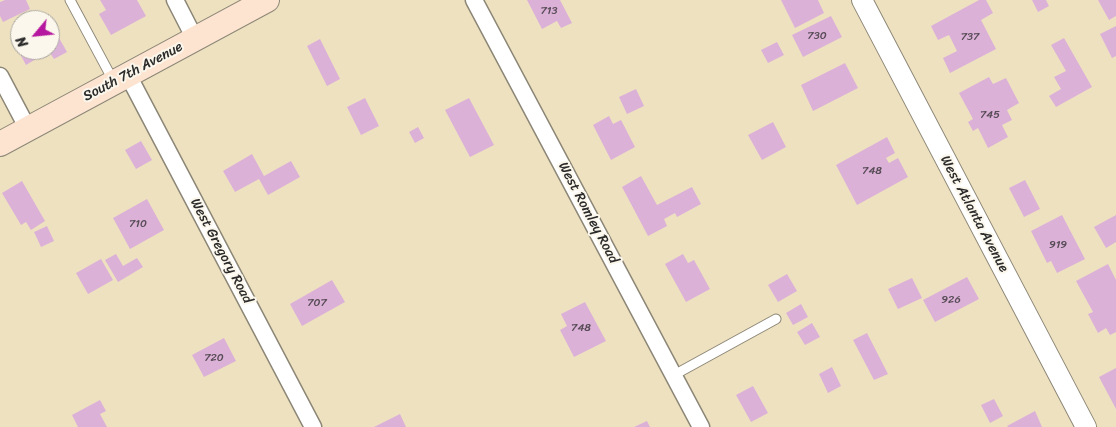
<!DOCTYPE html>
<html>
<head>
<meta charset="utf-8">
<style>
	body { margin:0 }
	#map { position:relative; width:1116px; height:427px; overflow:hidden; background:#eee1c0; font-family:Sriracha,sans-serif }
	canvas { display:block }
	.north { position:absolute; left:10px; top:10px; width:50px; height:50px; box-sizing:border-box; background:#fbf7ec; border:1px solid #a8a59f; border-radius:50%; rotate:242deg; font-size:14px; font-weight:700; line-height:20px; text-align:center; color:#2b2b2b }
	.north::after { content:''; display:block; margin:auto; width:18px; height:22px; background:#b5179e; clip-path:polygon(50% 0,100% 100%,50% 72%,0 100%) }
</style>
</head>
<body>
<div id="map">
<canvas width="1116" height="427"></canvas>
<div class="north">N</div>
</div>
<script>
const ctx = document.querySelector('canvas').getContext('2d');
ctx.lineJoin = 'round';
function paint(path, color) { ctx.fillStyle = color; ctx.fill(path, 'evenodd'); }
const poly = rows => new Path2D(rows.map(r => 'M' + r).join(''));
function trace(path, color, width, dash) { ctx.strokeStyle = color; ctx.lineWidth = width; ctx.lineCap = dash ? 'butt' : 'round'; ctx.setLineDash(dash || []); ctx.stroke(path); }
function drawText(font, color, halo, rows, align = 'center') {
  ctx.font = font + ' Sriracha,sans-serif'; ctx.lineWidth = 4; ctx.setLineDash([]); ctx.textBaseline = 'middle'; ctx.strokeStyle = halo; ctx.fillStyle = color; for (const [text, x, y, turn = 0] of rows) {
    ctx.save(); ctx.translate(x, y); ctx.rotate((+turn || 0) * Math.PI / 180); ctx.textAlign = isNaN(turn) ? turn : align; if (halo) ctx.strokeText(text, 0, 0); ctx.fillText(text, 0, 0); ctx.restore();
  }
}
const building = poly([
	[5,0,26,0,30,9,3,22,0,16,0,2],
	[100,0,137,0,146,16,111,35,99,14,106,10],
	[527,0,560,0,572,23,561,28,557,21,542,29],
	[781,0,818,0,824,13,795,28],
	[979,0,986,0,993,13,981,20,996,49,950,73,943,58,957,51,949,35,938,40,931,26],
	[1032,0,1046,0,1049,6,1038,12],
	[1098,0,1116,0,1116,16,1109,20],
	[831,16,842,37,803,57,792,35],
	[50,22,67,52,54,59,48,50,50,50],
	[1116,26,1116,56,1112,58,1100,34],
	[20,37,20,50,37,50,41,56,26,65,13,41],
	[1064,38,1092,87,1056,107,1049,96,1061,89,1054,77,1066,71,1051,45],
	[320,39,340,79,327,86,307,46],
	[777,42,784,55,768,63,761,50],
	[845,63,858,88,813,111,801,85],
	[989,77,993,84,1006,78,1019,103,1007,110,1012,120,1002,125,1008,137,988,148,978,128,973,131,968,122,973,119,959,93],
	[636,89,644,106,627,114,619,97],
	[365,98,379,126,361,135,347,107],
	[469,98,494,145,470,157,445,110],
	[609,116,613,124,621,120,635,147,611,160,593,125],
	[773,122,786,147,762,160,748,135],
	[418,127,424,138,415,143,409,132],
	[887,137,895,153,886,158,889,163,898,158,908,177,857,205,836,165],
	[141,141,152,160,136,169,125,150],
	[252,154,264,176,291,161,300,177,268,195,259,179,235,192,223,171],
	[641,176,657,205,692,187,701,204,677,217,675,213,664,219,667,226,648,236,622,187],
	[1025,180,1040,209,1024,217,1009,188],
	[22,181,45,221,31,230,26,222,21,225,2,193],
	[147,199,164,230,130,249,113,218],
	[1062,215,1085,259,1057,273,1051,261,1047,263,1031,231],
	[1116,215,1116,242,1106,248,1094,227],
	[47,226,54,241,41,247,34,232],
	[116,254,123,266,137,258,143,267,118,282,105,260],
	[683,254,688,263,694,260,710,289,686,302,665,264],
	[101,259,113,280,88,294,76,273],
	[1108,264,1116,280,1116,332,1110,335,1106,328,1098,333,1088,314,1093,312,1076,281],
	[787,274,797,291,778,302,768,285],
	[967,277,979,299,935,322,923,300],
	[912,278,922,298,898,309,888,289],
	[332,280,345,302,302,326,290,304],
	[585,302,606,341,574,357,560,330,567,326,561,314],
	[801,304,808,317,793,325,786,313],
	[812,323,820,337,805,345,797,332],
	[867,333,888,374,874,380,853,340],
	[224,338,236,361,204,377,192,355],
	[832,367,841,386,828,393,819,374],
	[1116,368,1116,409,1099,377],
	[753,386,768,413,751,422,736,395],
	[994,399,1003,416,990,423,981,405],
	[100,400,106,411,100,414,107,427,78,427,72,415],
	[1035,411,1042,427,1008,427,1007,426],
	[400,414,406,427,374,427],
	[647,421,650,427,634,427]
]);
const service = poly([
	[70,0,114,82],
	[674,375,776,319]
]);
const minor = poly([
	[175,0,195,39],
	[474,0,701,427],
	[128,75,313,427],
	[0,76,28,129]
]);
const tertiary = poly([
	[862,0,1086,427]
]);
const secondary = poly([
	[0,144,267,0]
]);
const numberNames = [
	["713",549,11],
	["730",817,36],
	["737",970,37],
	["745",990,115],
	["748",872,171],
	["710",138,224],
	["919",1058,245],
	["926",951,300],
	["707",317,303],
	["748",581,328],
	["720",214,358]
];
const streetNames = [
	["South 7th Avenue",133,72,-28],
	["West Romley Road",588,213,62],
	["West Atlanta Avenue",974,214,62],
	["West Gregory Road",221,251,62]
];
paint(building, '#dcb1d8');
trace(service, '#8c8676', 11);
trace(minor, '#8c8676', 19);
trace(tertiary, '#8c8676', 22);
trace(secondary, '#8c8676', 26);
trace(service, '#fff', 9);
trace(minor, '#fff', 16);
trace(tertiary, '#fff', 20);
trace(secondary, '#fde4d1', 24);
drawText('11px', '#574c56', null, numberNames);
drawText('14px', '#2b2b2b', '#fbf7ec', streetNames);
</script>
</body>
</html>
